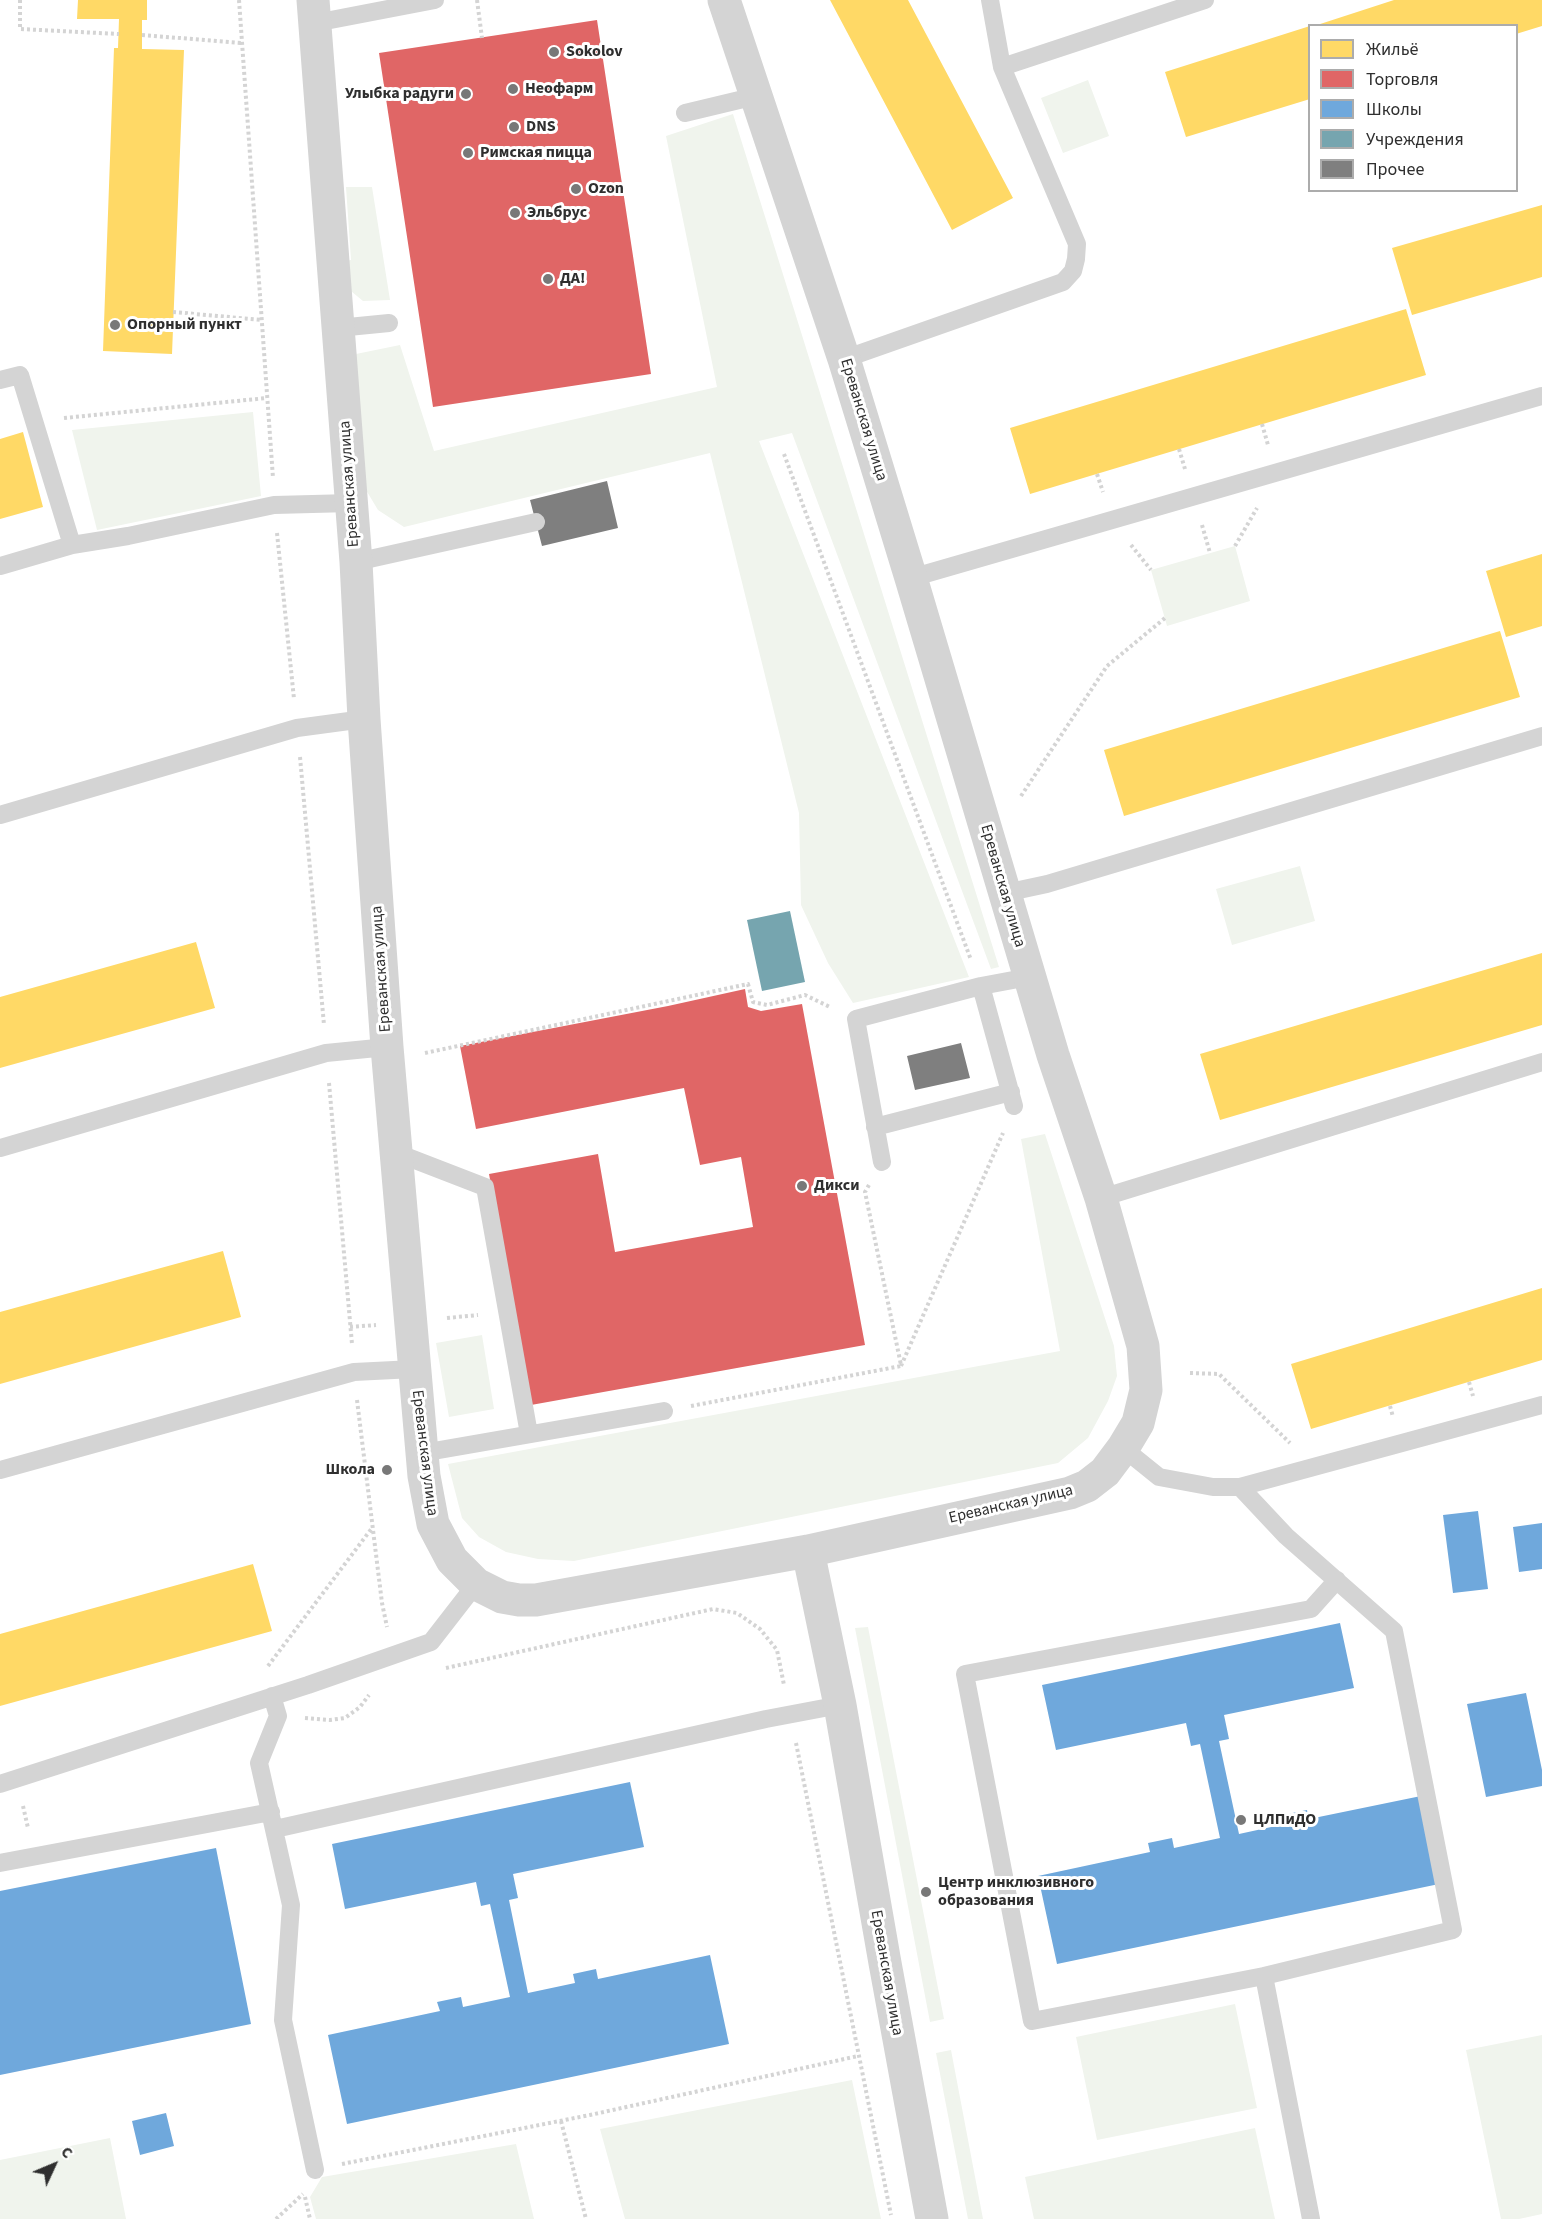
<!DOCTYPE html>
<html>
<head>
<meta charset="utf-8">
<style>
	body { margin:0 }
	#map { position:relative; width:1542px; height:2219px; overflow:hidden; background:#fff; font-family:"Source Sans 3",sans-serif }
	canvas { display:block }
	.legend { position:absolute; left:1308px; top:24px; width:210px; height:168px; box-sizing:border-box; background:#fff; border:2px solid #acacac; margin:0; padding:8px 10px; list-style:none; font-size:18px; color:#2f2f2f }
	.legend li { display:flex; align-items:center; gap:12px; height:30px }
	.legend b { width:30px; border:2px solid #acacac }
	.north { position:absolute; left:24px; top:2135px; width:60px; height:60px; -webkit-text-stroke:4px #fff; paint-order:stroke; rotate:46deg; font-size:16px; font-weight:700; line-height:24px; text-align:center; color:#2f2f2f }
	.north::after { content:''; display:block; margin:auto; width:21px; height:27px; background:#2f2f2f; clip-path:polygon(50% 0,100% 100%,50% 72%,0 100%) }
</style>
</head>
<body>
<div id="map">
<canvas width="1542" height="2219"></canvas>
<ul class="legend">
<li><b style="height:16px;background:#ffd966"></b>Жильё</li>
<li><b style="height:16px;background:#e06666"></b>Торговля</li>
<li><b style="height:16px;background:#6fa8dc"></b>Школы</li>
<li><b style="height:16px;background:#76a5af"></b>Учреждения</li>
<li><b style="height:16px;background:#7f7f7f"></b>Прочее</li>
</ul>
<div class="north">С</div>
</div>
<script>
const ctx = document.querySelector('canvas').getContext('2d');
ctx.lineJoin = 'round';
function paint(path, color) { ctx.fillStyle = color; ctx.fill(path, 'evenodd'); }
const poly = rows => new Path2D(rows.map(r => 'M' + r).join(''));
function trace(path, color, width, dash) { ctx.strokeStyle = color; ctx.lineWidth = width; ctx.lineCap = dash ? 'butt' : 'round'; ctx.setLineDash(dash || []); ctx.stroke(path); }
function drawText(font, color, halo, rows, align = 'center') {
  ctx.font = font + ' "Source Sans 3",sans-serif'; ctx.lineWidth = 6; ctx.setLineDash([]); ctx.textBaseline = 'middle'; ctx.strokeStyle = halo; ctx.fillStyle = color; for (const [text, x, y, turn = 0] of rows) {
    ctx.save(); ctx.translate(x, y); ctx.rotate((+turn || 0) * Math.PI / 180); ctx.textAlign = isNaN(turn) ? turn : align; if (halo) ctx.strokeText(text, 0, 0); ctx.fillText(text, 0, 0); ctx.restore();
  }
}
const green = poly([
	[1088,80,1109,136,1063,153,1041,98],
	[733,114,999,967,991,969,792,433,759,441,969,977,853,1003,828,963,801,905,799,813,710,453,404,527,378,510,363,485,356,354,400,345,434,451,717,387,666,136],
	[346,187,372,187,390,300,363,301,340,282,339,262,351,260],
	[253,412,261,496,97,530,72,430],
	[1235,546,1250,601,1167,626,1151,570],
	[1300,866,1315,921,1232,945,1216,889],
	[1045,1134,1114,1346,1117,1376,1108,1401,1088,1438,1058,1463,574,1561,538,1559,506,1552,479,1537,462,1518,448,1464,1060,1351,1021,1139],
	[482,1335,494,1409,449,1417,436,1343],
	[868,1627,944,2019,930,2022,855,1628],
	[1235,2004,1257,2108,1097,2140,1076,2037],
	[1542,2035,1542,2214,1519,2219,1501,2219,1466,2050],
	[951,2050,983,2219,968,2219,936,2053],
	[852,2080,881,2219,625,2219,600,2129],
	[1255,2128,1275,2219,1034,2219,1025,2177],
	[110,2138,126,2219,0,2219,0,2160],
	[516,2144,534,2219,316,2219,310,2197,322,2177]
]);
const homes = poly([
	[78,0,147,0,147,20,142,20,142,49,184,50,172,354,103,351,114,48,118,48,119,19,77,19],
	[830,0,908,0,1013,198,952,230],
	[1394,0,1542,0,1542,26,1516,34,1516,26,1314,26],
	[1310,26,1310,99,1186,137,1165,72],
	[1542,205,1542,277,1412,315,1392,248],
	[1406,309,1426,375,1030,494,1010,428],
	[23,432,43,507,0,519,0,439],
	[1542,554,1542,626,1506,637,1486,571],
	[1500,631,1520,697,1124,816,1104,750],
	[196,942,215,1008,0,1068,0,997],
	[1542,953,1542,1025,1220,1120,1200,1054],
	[223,1251,241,1317,0,1384,0,1312],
	[1542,1288,1542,1360,1311,1429,1291,1364],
	[253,1564,272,1631,0,1706,0,1634]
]);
const shops = poly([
	[597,20,651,374,433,407,379,53],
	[745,989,748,1007,761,1011,802,1004,865,1345,531,1405,489,1174,598,1154,615,1252,753,1227,741,1157,700,1165,684,1088,476,1129,460,1046,668,1006]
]);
const schools = poly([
	[1478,1511,1488,1589,1453,1593,1443,1515],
	[1542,1523,1542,1569,1519,1572,1513,1527],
	[1340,1623,1354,1688,1224,1715,1229,1739,1219,1741,1239,1834,1285,1824,1283,1815,1307,1810,1309,1819,1421,1796,1439,1884,1057,1964,1038,1876,1150,1852,1148,1843,1172,1838,1174,1848,1220,1838,1200,1744,1191,1746,1186,1723,1056,1750,1042,1685],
	[1526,1693,1542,1770,1542,1786,1486,1797,1467,1704],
	[630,1782,644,1847,513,1874,518,1898,509,1900,528,1993,575,1983,573,1974,596,1969,598,1979,710,1955,729,2044,347,2124,328,2035,440,2011,437,2002,461,1997,463,2007,510,1997,490,1904,481,1906,476,1882,345,1909,332,1844],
	[216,1848,251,2024,0,2075,0,1891],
	[166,2113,174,2146,140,2155,132,2121]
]);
const public = poly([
	[790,911,805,982,762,991,747,920]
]);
const building = poly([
	[607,481,618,528,542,546,530,500],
	[961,1043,970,1078,915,1090,907,1056]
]);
const path = poly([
	[20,0,20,29,119,34],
	[239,0,273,478],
	[477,0,482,38],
	[142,35,242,43],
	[173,312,262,320],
	[64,418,267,398],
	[1262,424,1268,445],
	[1179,449,1185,469],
	[784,454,971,960],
	[1097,474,1103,492],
	[1202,525,1210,553],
	[277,533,294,699],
	[1131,545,1151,570],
	[1235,546,1257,508],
	[300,757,324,1025],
	[1021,796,1107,666,1165,618],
	[425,1053,748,984,753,1002,767,1005,805,995,830,1007],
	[329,1083,352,1344],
	[869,1185,865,1192,901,1365],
	[447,1318,478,1315],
	[350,1327,376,1325],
	[901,1366,1003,1133],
	[1190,1373,1219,1374,1290,1443],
	[1469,1382,1473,1396],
	[357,1400,382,1603,387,1627],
	[691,1406,901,1366],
	[1390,1406,1393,1417],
	[268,1666,372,1528],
	[446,1668,713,1609,737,1613,760,1629,777,1650,784,1685],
	[305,1718,330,1720,345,1718,360,1707,369,1695],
	[796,1743,891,2215],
	[23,1806,28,1828],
	[561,2121,586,2219],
	[342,2164,590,2115,858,2056],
	[305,2197,310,2219],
	[276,2219,303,2194]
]);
const service = poly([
	[315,23,435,0],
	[1002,67,1205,0],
	[685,113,756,96],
	[338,328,389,323],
	[844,359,1063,282,1073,271,1076,259,1077,244,1002,67,990,0],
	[0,380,20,375,72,545],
	[356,562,536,522],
	[0,566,72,545,128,536,274,505,351,503],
	[911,578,1542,396],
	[0,815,297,728,364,719],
	[1005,893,1047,884,1542,736],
	[981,986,1014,1106],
	[875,1127,1011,1092],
	[0,1148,326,1053,387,1047],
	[397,1153,485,1187,529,1434],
	[882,1162,856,1019,981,986,1029,977],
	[1101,1198,1542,1062],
	[1123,1448,1159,1477,1213,1487,1240,1487,1542,1405],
	[422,1453,664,1411],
	[0,1470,354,1372,414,1369],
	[1240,1487,1286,1536,1394,1631,1453,1930,1264,1976,1311,2219],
	[272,1696,278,1716,259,1763,291,1905,283,2020,315,2170],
	[0,1784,308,1685,431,1642,476,1584],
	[275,1829,766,1719,840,1705],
	[0,1863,271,1812],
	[1264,1976,1032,2021,965,1674,1311,1609,1337,1580]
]);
const minor = poly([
	[313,0,356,562,364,719,387,1047,424,1476,433,1524,452,1560,476,1584,502,1597,519,1600,536,1600,808,1551,1070,1493,1087,1486,1105,1472,1123,1448,1138,1423,1146,1390,1143,1346,1101,1198,1053,1055,911,578,844,359,724,0],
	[808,1551,840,1705,885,1963,932,2219]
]);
const markers = [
	[554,52,6,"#787878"],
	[513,89,6,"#787878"],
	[466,94,6,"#787878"],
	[514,127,6,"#787878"],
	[468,153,6,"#787878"],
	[576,189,6,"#787878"],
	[515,213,6,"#787878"],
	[548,279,6,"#787878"],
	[115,325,6,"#787878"],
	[802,1186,6,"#787878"],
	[387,1470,6,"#787878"],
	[1241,1820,6,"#787878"],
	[926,1892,6,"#787878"]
];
const poiNames = [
	["Sokolov",566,52],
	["Неофарм",525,89],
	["Улыбка радуги",454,94,"right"],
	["DNS",526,127],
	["Римская пицца",480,153],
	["Ozon",588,189],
	["Эльбрус",527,213],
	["ДА!",560,279],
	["Опорный пункт",127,325],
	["Дикси",814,1186],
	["Школа",375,1470,"right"],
	["ЦЛПиДО",1253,1820],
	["Центр инклюзивного",938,1883],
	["образования",938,1901]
];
const streetNames = [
	["Ереванская улица",863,420,73],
	["Ереванская улица",350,484,-94],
	["Ереванская улица",1002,886,74],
	["Ереванская улица",382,969,-94],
	["Ереванская улица",424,1453,83],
	["Ереванская улица",1011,1505,-13],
	["Ереванская улица",886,1973,80]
];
paint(green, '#f0f4ed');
paint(homes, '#ffd966');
paint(shops, '#e06666');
paint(schools, '#6fa8dc');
paint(public, '#76a5af');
paint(building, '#7f7f7f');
trace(path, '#d4d4d4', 4, [3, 3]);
trace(service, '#d4d4d4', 18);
trace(minor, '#d4d4d4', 33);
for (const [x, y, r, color] of markers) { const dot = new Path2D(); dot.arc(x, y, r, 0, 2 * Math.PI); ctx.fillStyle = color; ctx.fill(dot); trace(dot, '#fff', 2); }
drawText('bold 16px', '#2f2f2f', '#fff', poiNames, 'left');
drawText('16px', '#2f2f2f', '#fff', streetNames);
</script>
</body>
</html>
